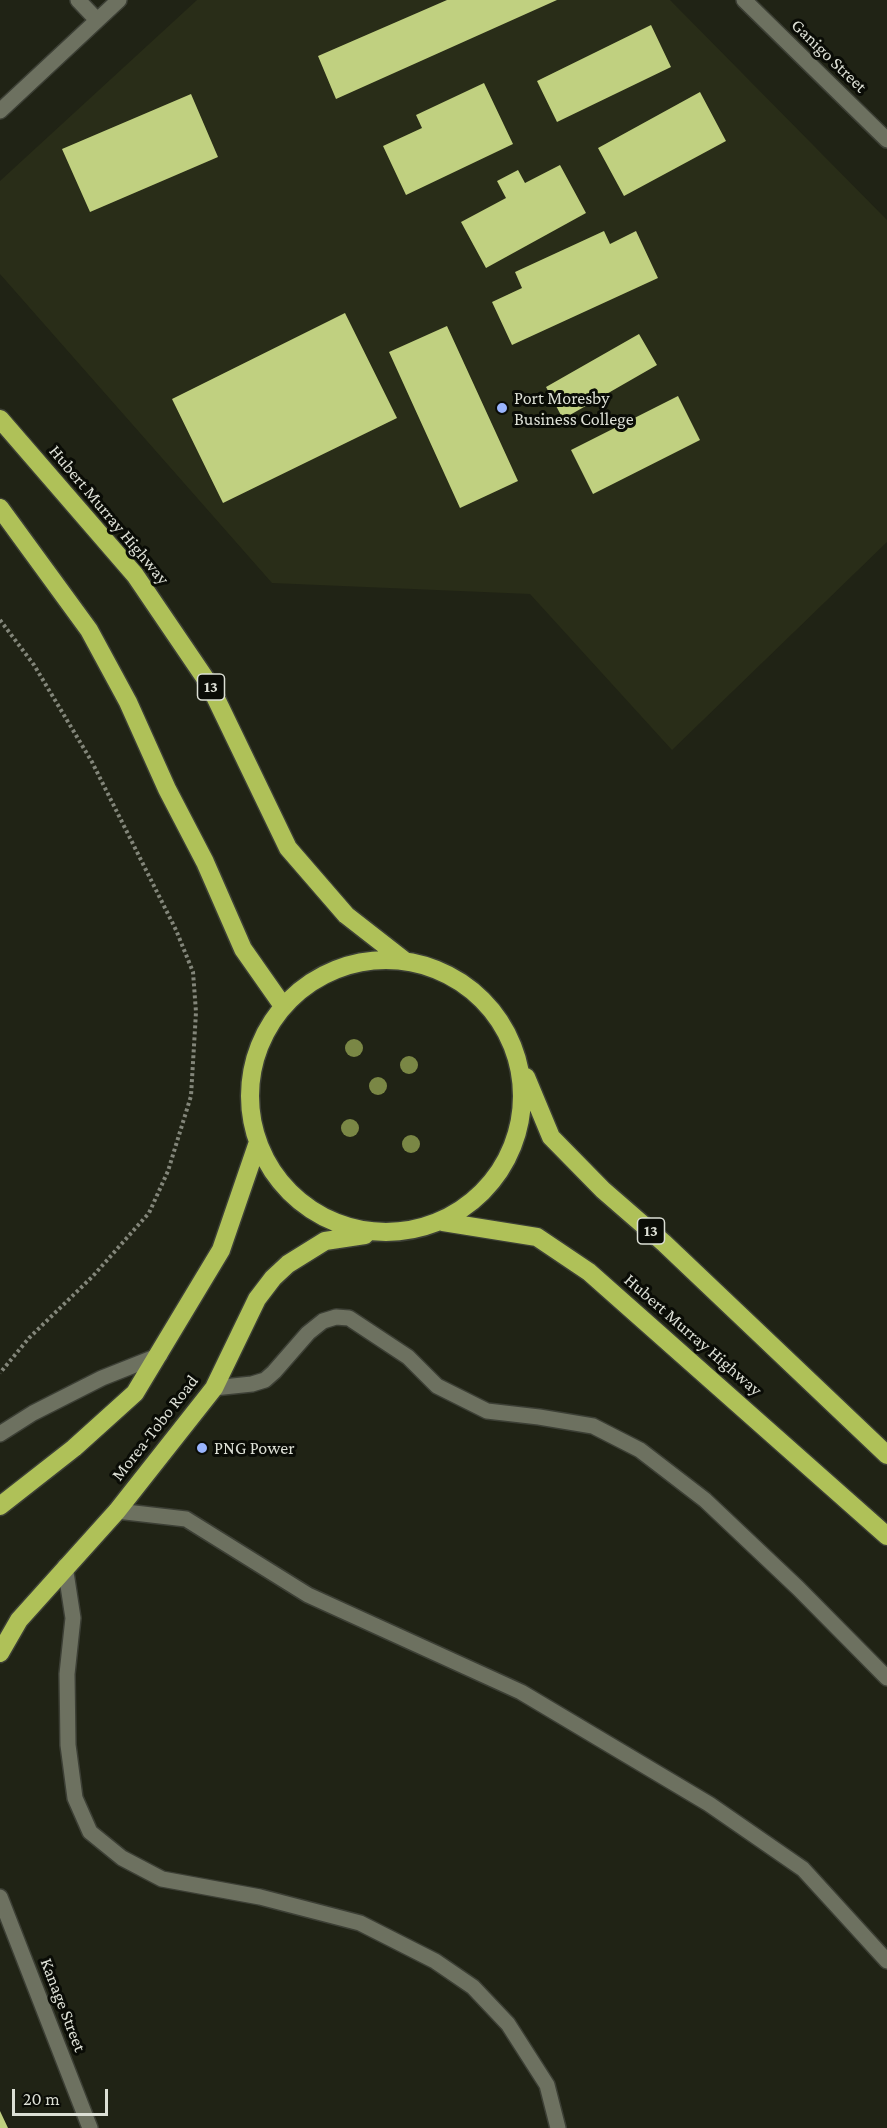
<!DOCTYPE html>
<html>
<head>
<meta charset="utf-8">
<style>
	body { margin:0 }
	#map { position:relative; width:887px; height:2128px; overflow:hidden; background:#202315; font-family:"Crimson Pro",serif }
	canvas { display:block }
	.scale { position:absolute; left:12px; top:2089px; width:96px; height:27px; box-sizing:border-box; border:3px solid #dcdfd5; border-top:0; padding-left:8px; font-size:18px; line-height:21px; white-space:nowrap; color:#dcdfd5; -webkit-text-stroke:4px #0a0c06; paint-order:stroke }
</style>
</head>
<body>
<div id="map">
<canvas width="887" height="2128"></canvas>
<div class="scale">20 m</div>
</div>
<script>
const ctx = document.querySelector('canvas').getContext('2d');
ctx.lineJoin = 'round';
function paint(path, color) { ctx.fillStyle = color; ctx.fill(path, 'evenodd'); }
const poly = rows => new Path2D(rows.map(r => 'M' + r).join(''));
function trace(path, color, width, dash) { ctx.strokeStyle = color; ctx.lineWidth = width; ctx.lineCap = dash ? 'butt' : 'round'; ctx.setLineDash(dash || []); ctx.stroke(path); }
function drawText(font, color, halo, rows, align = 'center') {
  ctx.font = font + ' "Crimson Pro",serif'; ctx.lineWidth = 6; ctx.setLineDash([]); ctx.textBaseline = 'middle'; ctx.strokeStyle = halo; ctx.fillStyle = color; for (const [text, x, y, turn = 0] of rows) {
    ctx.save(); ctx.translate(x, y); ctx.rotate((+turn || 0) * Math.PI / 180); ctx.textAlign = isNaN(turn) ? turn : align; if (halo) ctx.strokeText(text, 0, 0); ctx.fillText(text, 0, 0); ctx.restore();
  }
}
const built = poly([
	[197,0,670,0,887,220,887,542,672,750,530,594,272,583,0,274,0,181]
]);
const building = poly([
	[447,0,557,0,336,99,318,56],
	[651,25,671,67,557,122,537,81],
	[484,83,513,144,406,195,383,146,422,128,416,115],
	[700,92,726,141,624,196,598,148],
	[191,94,218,157,90,212,62,149],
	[560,165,586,213,486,268,461,222,506,198,497,181,518,170,525,183],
	[604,231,610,244,636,231,658,278,512,345,492,302,522,288,515,272],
	[345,313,397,418,223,503,172,399],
	[447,326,518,481,460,508,389,352],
	[639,334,657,365,563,419,546,387],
	[678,396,700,440,593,494,571,450],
	[0,2111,8,2128,0,2128]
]);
const path = poly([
	[0,620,34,665,92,762,176,930,193,972,196,1012,191,1096,168,1171,149,1213,93,1276,29,1338,0,1373]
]);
const minor = poly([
	[78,0,97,20],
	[744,0,887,140],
	[0,111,119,0],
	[214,1388,252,1384,265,1380,274,1372,308,1333,323,1321,336,1317,349,1318,408,1357,437,1386,487,1411,539,1417,593,1426,640,1450,705,1500,798,1588,887,1678],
	[0,1434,33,1413,102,1378,160,1355],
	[117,1511,186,1519,308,1595,521,1692,709,1804,803,1869,887,1961],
	[65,1566,73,1618,67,1674,68,1745,75,1798,90,1832,122,1858,162,1879,260,1897,360,1923,435,1961,473,1987,508,2024,547,2085,558,2128],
	[0,1897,90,2128]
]);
const highway = poly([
	[0,419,135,575,209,684,288,848,346,915,405,961],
	[0,508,89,630,128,702,167,789,205,862,243,949,283,1006],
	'250 1096a136 136 0 1 1 272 0a136 136 0 1 1-272 0Z',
	[526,1077,551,1137,603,1190,664,1243,887,1455],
	[443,1222,537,1237,589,1272,887,1536],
	[0,1506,74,1448,135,1393,221,1250,257,1145],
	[0,1653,19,1620,117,1511,214,1388,257,1299,273,1278,288,1264,325,1241,365,1235]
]);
const trees = [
	[354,1048],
	[409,1065],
	[378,1086],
	[350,1128],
	[411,1144]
];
const markers = [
	[502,408,6,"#9ab5fd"],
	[202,1448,6,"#9ab5fd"]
];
const shields = [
	[211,687,27],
	[651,1231,27]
];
const shieldNames = [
	["13",211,687],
	["13",651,1231]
];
const streetNames = [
	["Ganigo Street",829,56,44],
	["Hubert Murray Highway",109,515,50],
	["Hubert Murray Highway",693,1335,41],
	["Morea-Tobo Road",155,1428,-52],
	["Kanage Street",63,2005,69]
];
const poiNames = [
	["Port Moresby",514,398],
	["Business College",514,419],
	["PNG Power",214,1448]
];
paint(built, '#292d18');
paint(building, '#c0d080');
trace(minor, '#3c3f35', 18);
trace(highway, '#3c3f35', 21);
trace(path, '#83867a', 4, [3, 3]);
trace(minor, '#6d7160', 15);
trace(highway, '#afc158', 18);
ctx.fillStyle = '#7a8745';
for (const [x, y] of trees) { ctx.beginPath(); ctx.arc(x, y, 9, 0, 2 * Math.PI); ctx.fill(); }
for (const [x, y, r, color] of markers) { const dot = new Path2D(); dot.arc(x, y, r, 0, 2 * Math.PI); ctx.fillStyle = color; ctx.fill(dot); trace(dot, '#0a0c06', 2); }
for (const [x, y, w] of shields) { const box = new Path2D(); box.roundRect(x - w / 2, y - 13, w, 26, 4.5); ctx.fillStyle = '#0a0c06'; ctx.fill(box); trace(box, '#dcdfd5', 1.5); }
drawText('bold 16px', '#dcdfd5', null, shieldNames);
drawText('18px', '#dcdfd5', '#0a0c06', streetNames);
drawText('18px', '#dcdfd5', '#0a0c06', poiNames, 'left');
</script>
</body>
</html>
